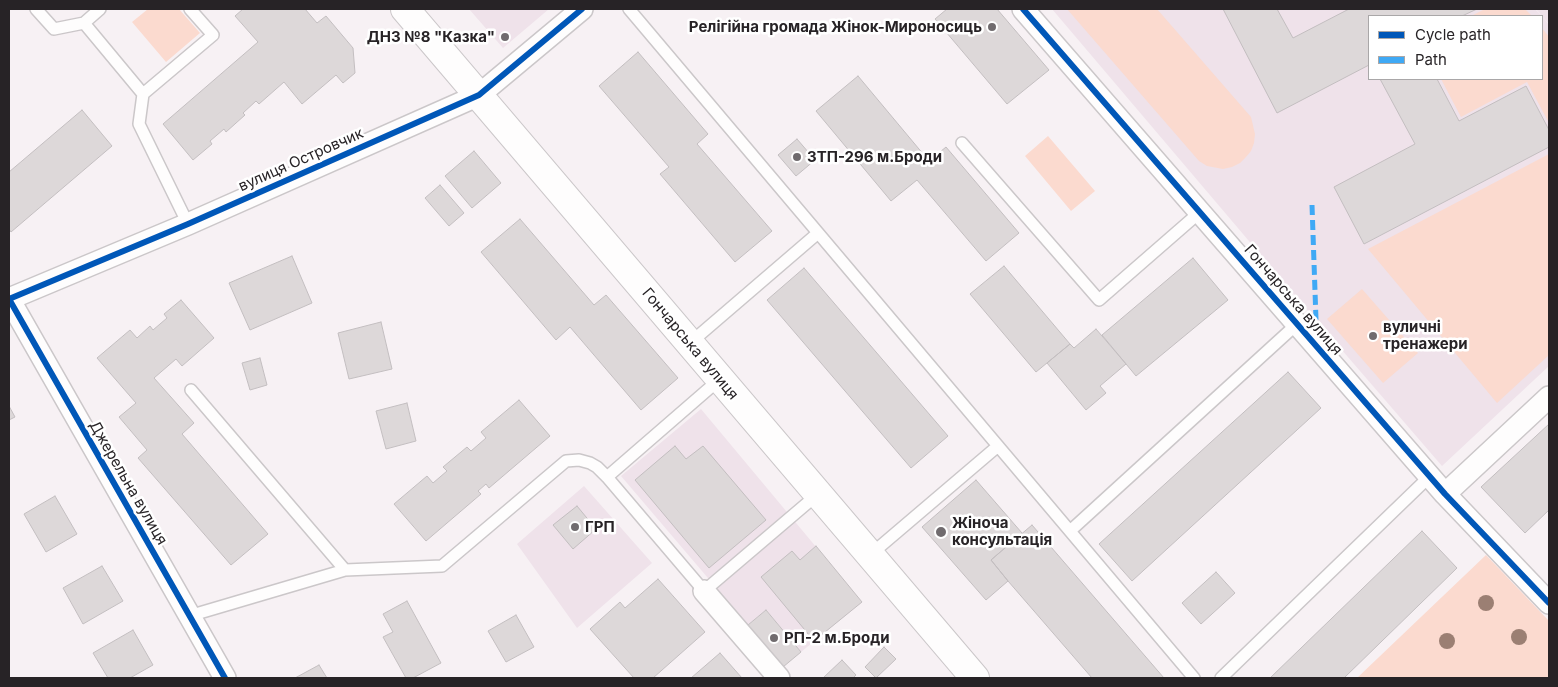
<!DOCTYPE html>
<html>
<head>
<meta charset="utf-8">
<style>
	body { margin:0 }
	#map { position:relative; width:1558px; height:687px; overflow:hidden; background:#f7f1f4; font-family:Inter,sans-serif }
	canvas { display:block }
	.frame { position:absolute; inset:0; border:10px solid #272326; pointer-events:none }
	.legend { position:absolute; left:1368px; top:15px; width:175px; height:65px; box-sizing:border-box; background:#fff; border:1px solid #a9a7a8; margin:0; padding:6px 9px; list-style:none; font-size:15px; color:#272326 }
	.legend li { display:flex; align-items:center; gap:10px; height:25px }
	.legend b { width:25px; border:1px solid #a9a7a8 }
</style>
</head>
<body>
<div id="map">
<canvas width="1558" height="687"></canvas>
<div class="frame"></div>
<ul class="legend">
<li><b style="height:6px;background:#0057b8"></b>Cycle path</li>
<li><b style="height:6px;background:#3fa9f5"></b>Path</li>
</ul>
</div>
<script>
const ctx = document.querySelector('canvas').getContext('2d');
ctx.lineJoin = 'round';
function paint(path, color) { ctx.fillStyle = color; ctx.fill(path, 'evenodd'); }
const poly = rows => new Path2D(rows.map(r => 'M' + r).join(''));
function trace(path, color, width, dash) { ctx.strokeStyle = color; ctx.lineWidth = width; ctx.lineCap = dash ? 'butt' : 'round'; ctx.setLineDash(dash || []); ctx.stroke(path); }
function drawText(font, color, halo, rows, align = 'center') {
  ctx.font = font + ' Inter,sans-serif'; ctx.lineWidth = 5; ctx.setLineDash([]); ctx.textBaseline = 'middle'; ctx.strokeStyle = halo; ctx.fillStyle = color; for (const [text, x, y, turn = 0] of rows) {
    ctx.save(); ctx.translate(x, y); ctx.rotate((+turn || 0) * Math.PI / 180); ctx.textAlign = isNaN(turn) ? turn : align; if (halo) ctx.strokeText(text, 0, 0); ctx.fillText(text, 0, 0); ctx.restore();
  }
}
const built = poly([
	[469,9,549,9,503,48],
	[1052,9,1535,9,1542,16,1369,16,1369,79,1542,79,1542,16,1549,25,1549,366,1442,466,1316,320],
	[1536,9,1549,9,1549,24],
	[701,409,862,602,801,652,766,610,748,625,621,476],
	[584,486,652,563,577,628,517,544]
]);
const green = poly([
	[148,9,179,9,200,33,166,62,132,22],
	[1067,9,1157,9,1251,117,1255,134,1254,143,1251,151,1246,157,1240,163,1232,167,1223,169,1207,166,1199,161],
	[1485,9,1525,9,1532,16,1471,16],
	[1542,28,1549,37,1549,123,1527,82,1461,117,1441,79,1542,79],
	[1048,136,1095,191,1071,211,1025,156],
	[1549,154,1549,355,1497,403,1368,249],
	[1362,289,1418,353,1383,383,1327,319],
	[1486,555,1549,621,1549,678,1357,678]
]);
const building = poly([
	[243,9,305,9,317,23,326,16,353,48,355,73,343,83,336,75,302,104,284,82,259,104,256,101,243,113,245,115,226,132,224,129,210,141,212,144,193,160,163,124,258,42,235,16,243,9],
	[947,9,997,9,1049,70,1007,104,935,19,947,9],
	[1223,9,1277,9,1293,38,1349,9,1477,9,1462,16,1369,16,1369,65,1277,113,1223,9],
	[638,52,708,134,697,144,772,231,735,262,660,174,669,167,599,86,638,52],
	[858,76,929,161,946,147,1019,233,986,261,917,180,891,201,816,111,858,76],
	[1380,79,1437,79,1459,121,1526,86,1549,130,1549,147,1364,244,1334,187,1415,144,1380,79],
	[82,110,112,146,11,232,9,229,9,172,82,110],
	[797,139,815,160,796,176,778,155,797,139],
	[474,151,501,183,472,208,445,176,474,151],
	[440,185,464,213,449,226,425,198,440,185],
	[520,219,594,305,606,295,678,378,641,410,570,327,556,340,481,252,520,219],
	[292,256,312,303,250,330,229,283,292,256],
	[1193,258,1228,300,1136,376,1102,335,1193,258],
	[1004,266,1070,344,1036,372,970,294,1004,266],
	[804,268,948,436,911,468,767,300,804,268],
	[181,300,214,338,182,366,176,359,154,378,194,423,182,434,268,534,231,565,138,458,147,450,119,417,136,403,97,358,130,330,137,338,150,326,153,330,167,318,164,314,181,300],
	[381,322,392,369,349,379,338,333,381,322],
	[1096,329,1126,364,1100,386,1106,393,1086,410,1047,363,1070,344,1074,348,1096,329],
	[260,358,267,385,250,390,242,363,260,358],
	[1288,372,1321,408,1132,581,1099,544,1288,372],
	[519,400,550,436,489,488,486,484,478,491,481,494,426,541,394,504,427,476,433,483,447,471,443,467,467,447,471,451,486,438,481,432,519,400],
	[407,403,416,441,386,449,376,411,407,403],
	[9,406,15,417,9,420,9,406],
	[1549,424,1549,510,1525,533,1481,487,1549,424],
	[675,446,686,459,703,446,766,520,709,568,635,480,675,446],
	[976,480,1022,533,991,560,1008,581,986,600,922,527,976,480],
	[55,496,77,534,46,552,24,514,55,496],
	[577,506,596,529,573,549,553,525,577,506],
	[1032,525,1164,678,1092,678,1008,581,991,560,1032,525],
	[1422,531,1457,568,1344,678,1270,678,1422,531],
	[816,546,862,602,814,641,761,577,792,551,800,560,816,546],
	[102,566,123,601,83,624,63,588,102,566],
	[1216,572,1235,593,1201,624,1182,603,1216,572],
	[658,579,705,632,653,678,634,678,590,629,620,602,625,608,658,579],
	[407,601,441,663,413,678,406,678,383,637,393,632,383,614,407,601],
	[766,610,801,652,783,667,748,625,766,610],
	[516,615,534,647,506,662,488,631,516,615],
	[133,630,153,665,130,678,108,678,93,653,133,630],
	[884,647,896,659,876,678,865,667,884,647],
	[720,653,742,678,691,678,720,653],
	[842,660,856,675,853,678,823,678,842,660],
	[319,665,327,678,295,678,319,665]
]);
const service = poly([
	[36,9,54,29,84,23,100,9],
	[629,9,1194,678],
	[84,23,143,94],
	[962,143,1099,300,1200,212],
	[188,224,139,124,143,94,213,35,190,9],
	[690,343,818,233],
	[191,390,345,570],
	[607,477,720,379],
	[1070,531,1297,324],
	[870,555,998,446],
	[189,616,345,570,442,566,566,461,579,460,590,463,597,467,607,477,704,591,818,494],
	[1221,678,1430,476]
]);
const minor = poly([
	[1023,9,1445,494,1549,603],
	[9,299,188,224,479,95,582,9],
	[9,299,225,678],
	[1445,494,1549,397],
	[704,591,779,678]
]);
const secondary = poly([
	[405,9,975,678]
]);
const quiet = poly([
	[1312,205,1316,320]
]);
const cycleway = poly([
	[1023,9,1445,494,1549,603],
	[9,299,188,224,479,95,582,9],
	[9,299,225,678]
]);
const trees = [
	[1486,603],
	[1519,637],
	[1447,641]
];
const markers = [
	[992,27,5,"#706b6e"],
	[505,37,5,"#706b6e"],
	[797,157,5,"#706b6e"],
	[1373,336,5,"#706b6e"],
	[575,527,5,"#706b6e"],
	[941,532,6,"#706b6e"],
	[774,638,5,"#706b6e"]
];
const poiNames = [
	["Релігійна громада Жінок-Мироносиць",982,27,"right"],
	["ДНЗ №8 \"Казка\"",495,37,"right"],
	["ЗТП-296 м.Броди",807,157],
	["вуличні",1383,327],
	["тренажери",1383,344],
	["Жіноча",952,523],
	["консультація",952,540],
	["ГРП",585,527],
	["РП-2 м.Броди",784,638]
];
const streetNames = [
	["вулиця Островчик",301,160,-24],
	["Гончарська вулиця",1293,300,49],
	["Гончарська вулиця",690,344,50],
	["Джерельна вулиця",128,483,60]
];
paint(built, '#efe2ea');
paint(green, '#fbdacf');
paint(building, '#ddd8d9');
trace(building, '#c3bec0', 1);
trace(service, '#cbc7c9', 14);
trace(minor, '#cbc7c9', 24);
trace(secondary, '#cbc7c9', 30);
trace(service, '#fefdfd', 11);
trace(minor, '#fefdfd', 21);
trace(secondary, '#fefdfd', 28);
trace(quiet, '#3fa9f5', 5, [10, 5]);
trace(cycleway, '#0057b8', 6);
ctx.fillStyle = '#9b7f73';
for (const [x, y] of trees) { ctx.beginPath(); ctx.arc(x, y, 8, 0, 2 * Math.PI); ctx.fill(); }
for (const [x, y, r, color] of markers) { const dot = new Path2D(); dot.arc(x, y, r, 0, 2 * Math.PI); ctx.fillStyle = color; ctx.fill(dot); trace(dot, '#fff', 2); }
drawText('bold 15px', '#272326', '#fff', poiNames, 'left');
drawText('15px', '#272326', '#fff', streetNames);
</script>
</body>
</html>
